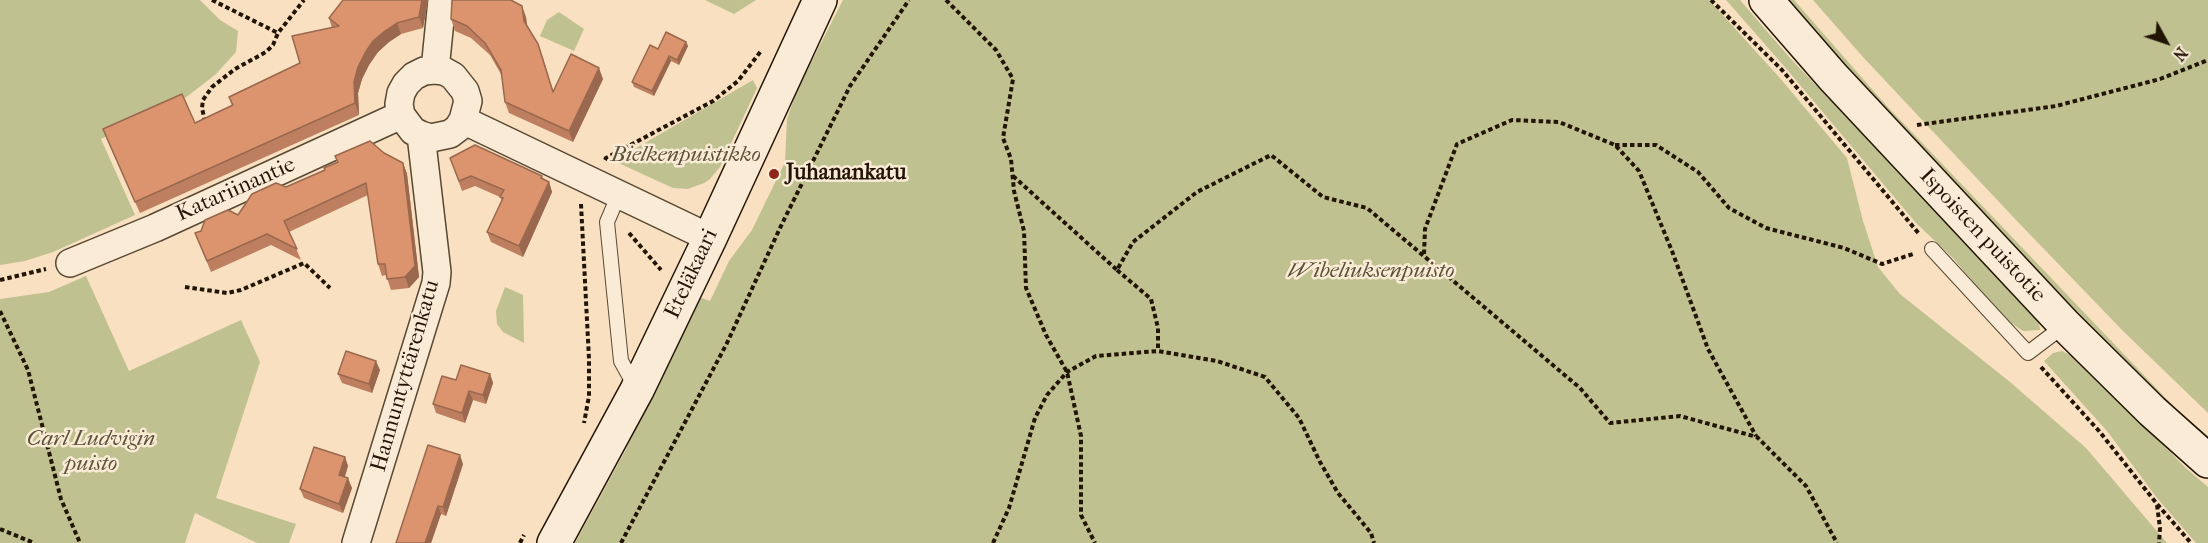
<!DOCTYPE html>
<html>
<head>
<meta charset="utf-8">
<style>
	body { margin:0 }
	#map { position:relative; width:2208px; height:543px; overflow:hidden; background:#f8e0c0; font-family:"IM FELL French Canon",serif }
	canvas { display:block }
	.north { position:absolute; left:2136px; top:12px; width:60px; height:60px; -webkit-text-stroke:4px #faebd6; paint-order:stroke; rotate:130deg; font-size:16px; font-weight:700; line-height:24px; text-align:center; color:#231506 }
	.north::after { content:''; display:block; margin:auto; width:21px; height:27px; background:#231506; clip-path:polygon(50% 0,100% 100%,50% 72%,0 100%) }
</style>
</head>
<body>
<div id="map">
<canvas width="2208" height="543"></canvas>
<div class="north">N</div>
</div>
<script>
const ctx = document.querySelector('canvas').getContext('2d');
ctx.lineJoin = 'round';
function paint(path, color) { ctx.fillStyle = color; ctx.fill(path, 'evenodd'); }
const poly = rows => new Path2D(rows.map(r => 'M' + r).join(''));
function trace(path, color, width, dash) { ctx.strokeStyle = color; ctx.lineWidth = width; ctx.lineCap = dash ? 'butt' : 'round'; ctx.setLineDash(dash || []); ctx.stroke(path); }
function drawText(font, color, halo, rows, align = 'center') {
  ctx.font = font + ' "IM FELL French Canon",serif'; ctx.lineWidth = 5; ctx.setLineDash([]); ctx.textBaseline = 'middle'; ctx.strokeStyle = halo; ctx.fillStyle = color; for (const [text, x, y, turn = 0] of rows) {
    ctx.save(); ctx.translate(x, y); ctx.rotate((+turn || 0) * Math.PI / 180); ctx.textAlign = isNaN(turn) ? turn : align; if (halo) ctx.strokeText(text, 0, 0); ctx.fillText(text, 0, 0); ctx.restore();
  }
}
const green = poly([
	[0,0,200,0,220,20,238,31,236,52,216,74,184,99,101,139,135,215,53,252,25,261,0,265],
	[705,0,756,0,734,14],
	[843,0,1709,0,1779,77,1847,158,1863,221,1878,267,1900,294,2010,382,2086,448,2167,543,575,543,624,453,699,297,710,301,729,261,752,230,785,162,787,119,797,90],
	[1726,0,1740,0,1790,58,2034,314,2039,323,2040,330,2023,331,2010,322,1980,291,1953,258,1916,223,1784,66],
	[1785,0,1794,0,1885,104,2180,413,2208,436,2208,445,2035,274],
	[1813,0,2208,0,2208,413,2124,332,2016,220,1863,57],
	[559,12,584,29,574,51,540,36,547,20],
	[753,80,757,88,720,167,710,179,704,183,688,189,673,188,614,161],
	[86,276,129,371,241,320,260,362,216,498,296,524,289,543,257,543,195,513,185,543,0,543,0,299,49,292],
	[505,287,523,295,524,343,503,332,497,324,496,311],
	[2062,351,2076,358,2186,468,2208,487,2208,543,2196,543,2157,498,2107,431,2044,361,2053,353]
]);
const path = poly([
	[212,0,278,33],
	[946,0,996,50,1013,79,1003,138,1011,159,1014,191,1024,231,1026,288,1046,335,1067,372,1081,436,1081,515,1095,543],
	[1711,0,1782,70,1920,235],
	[205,122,202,108,203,100,212,87,235,69,266,52,273,45,278,33,304,0],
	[1917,125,2056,106,2160,79,2208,60],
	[1615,145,1656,145,1698,172,1729,208,1766,228,1844,248,1882,264,1913,254],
	[605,160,606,158,713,101,738,81,761,51],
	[1013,176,1117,270,1133,242,1197,192,1271,155,1323,197,1367,208,1580,388,1610,423,1680,416,1757,437,1806,486,1837,543],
	[581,204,589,359,589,396,584,423],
	[629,233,661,270],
	[1424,254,1425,229,1457,144,1512,120,1559,122,1615,145,1639,171,1672,251,1708,349,1756,436],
	[1117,270,1151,299,1158,328,1158,351],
	[0,280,46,269],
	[185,287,227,293,241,290,304,263,330,288],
	[0,311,28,370,61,499,80,543],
	[2041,367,2099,431,2157,504,2191,543],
	[2157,505,2160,528,2159,543],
	[0,529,34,543],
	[520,543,524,535],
	[621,543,727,343,780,228,850,86,909,0],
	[993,543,1009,508,1035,418,1047,395,1067,372,1096,356,1158,351,1217,361,1265,377,1299,418,1320,462,1338,493,1371,533,1374,543]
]);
const lane = poly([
	[619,194,607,222,621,361,636,388],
	[1932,249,2028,353,2065,325]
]);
const street = poly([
	[435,70,442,0],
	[463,120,458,128,450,134,431,138,421,135,413,131,401,115,399,104,401,93,406,84,414,76,424,71,435,70,444,71,453,76,465,91,468,101,463,120,710,238],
	[70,263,155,228,401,115],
	[356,543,436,283,437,272,421,135]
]);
const secondary = poly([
	[1766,0,1833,77,2065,325,2152,411,2208,461],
	[554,543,637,390,710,238,820,0]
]);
const wall = poly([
	[428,0,423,28,401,34,389,42,378,52,369,65,362,79,358,93,359,115,140,213,107,140,103,129,195,123,232,106,229,97,300,63,332,28,329,18],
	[526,17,527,27,542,55,553,91,603,79,573,142,509,113,505,102,502,76,490,55,471,38,455,31,451,19],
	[686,42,688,46,679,65,671,61,654,96,634,87,632,82,658,49],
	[384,153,403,163,407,174,419,277,409,288,391,290,386,275,382,276,378,264,368,195,289,232,301,260,271,245,211,272,195,233,238,215,286,187,325,170,337,162,335,156],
	[450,158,542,176,543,179,549,182,552,192,523,257,491,242,487,232,502,201,500,197,475,186,462,191],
	[380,370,372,393,342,383,338,374],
	[490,374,493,383,486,404,473,400,465,423,436,413,433,404,456,380],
	[345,457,348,466,345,477,352,488,343,513,304,498,300,489],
	[463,464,446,516,441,514,431,543,396,543]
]);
const shadedWall = poly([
	[422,0,428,0,423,28,419,17],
	[522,6,526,17,528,33,524,21],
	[397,23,401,34,389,42,378,52,369,65,362,79,358,93,359,115,355,103,354,82,358,67,365,53,373,41,385,31],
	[686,42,688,46,679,65,677,60],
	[669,56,671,61,654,96,652,91],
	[599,68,603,79,573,142,569,131],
	[403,163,407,174,419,277,409,288,405,277],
	[549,182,552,192,523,257,519,246],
	[376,361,380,370,372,393,369,384],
	[490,374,493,383,486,404,483,395],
	[469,391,473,400,465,423,462,413],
	[460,455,463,464,446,516,443,507],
	[345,457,348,466,342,484,339,475],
	[348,478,352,488,343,513,339,504],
	[438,506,441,514,431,543,425,543]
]);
const building = poly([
	[343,0,422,0,419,17,397,23,385,31,373,41,365,53,358,67,354,82,355,103,135,202,103,129,182,94,195,123,233,105,229,97,300,63,292,36,339,26,329,18,343,0],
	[452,0,511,0,522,6,524,21,538,44,553,92,571,54,599,68,569,131,505,102,501,70,485,43,467,26,451,19,452,0],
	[666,32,686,42,677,60,669,56,652,91,632,82,650,45,658,49,666,32],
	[370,141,384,153,403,163,415,266,405,277,387,279,385,264,378,264,366,183,284,221,297,249,267,234,207,261,195,233,201,231,205,220,228,210,238,215,252,194,276,183,286,187,325,170,324,168,338,162,335,156,370,141],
	[475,145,542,176,541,178,549,182,519,246,487,232,503,198,500,197,504,190,471,176,459,181,450,158,475,145],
	[346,351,376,361,369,384,338,374,346,351],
	[461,365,490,374,483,395,469,391,462,413,433,404,442,376,456,380,461,365],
	[428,445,460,455,443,507,438,506,425,543,396,543,428,445],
	[314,447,345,457,339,475,348,478,339,504,300,489,314,447]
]);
const markers = [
	[774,174,6,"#8f2418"]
];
const parkNames = [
	["Bielkenpuistikko",686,156],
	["Wibeliuksenpuisto",1371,272],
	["Carl Ludvigin",91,440],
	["puisto",91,465]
];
const poiNames = [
	["Juhanankatu",786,174]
];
const streetNames = [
	["Katariinantie",236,190,-24],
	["Ispoisten puistotie",1982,236,47],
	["Eteläkaari",692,274,-65],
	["Hannuntyttärenkatu",406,376,-74]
];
paint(green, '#c0c190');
trace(lane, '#584834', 16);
trace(street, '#584834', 30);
trace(secondary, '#231506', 36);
trace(path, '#231506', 4, [4.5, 3]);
trace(lane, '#faebd6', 14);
trace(street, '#faebd6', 27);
trace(secondary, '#faebd6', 33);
paint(wall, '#bd7f5f');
paint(shadedWall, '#9a684e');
paint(building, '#dc946f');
trace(building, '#9a684e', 1.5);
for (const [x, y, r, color] of markers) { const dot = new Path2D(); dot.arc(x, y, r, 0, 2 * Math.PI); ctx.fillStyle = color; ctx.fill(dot); trace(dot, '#faebd6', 2); }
drawText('italic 22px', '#5a5136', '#faebd6', parkNames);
drawText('bold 22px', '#231506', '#faebd6', poiNames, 'left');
drawText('22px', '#231506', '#faebd6', streetNames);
</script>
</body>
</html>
